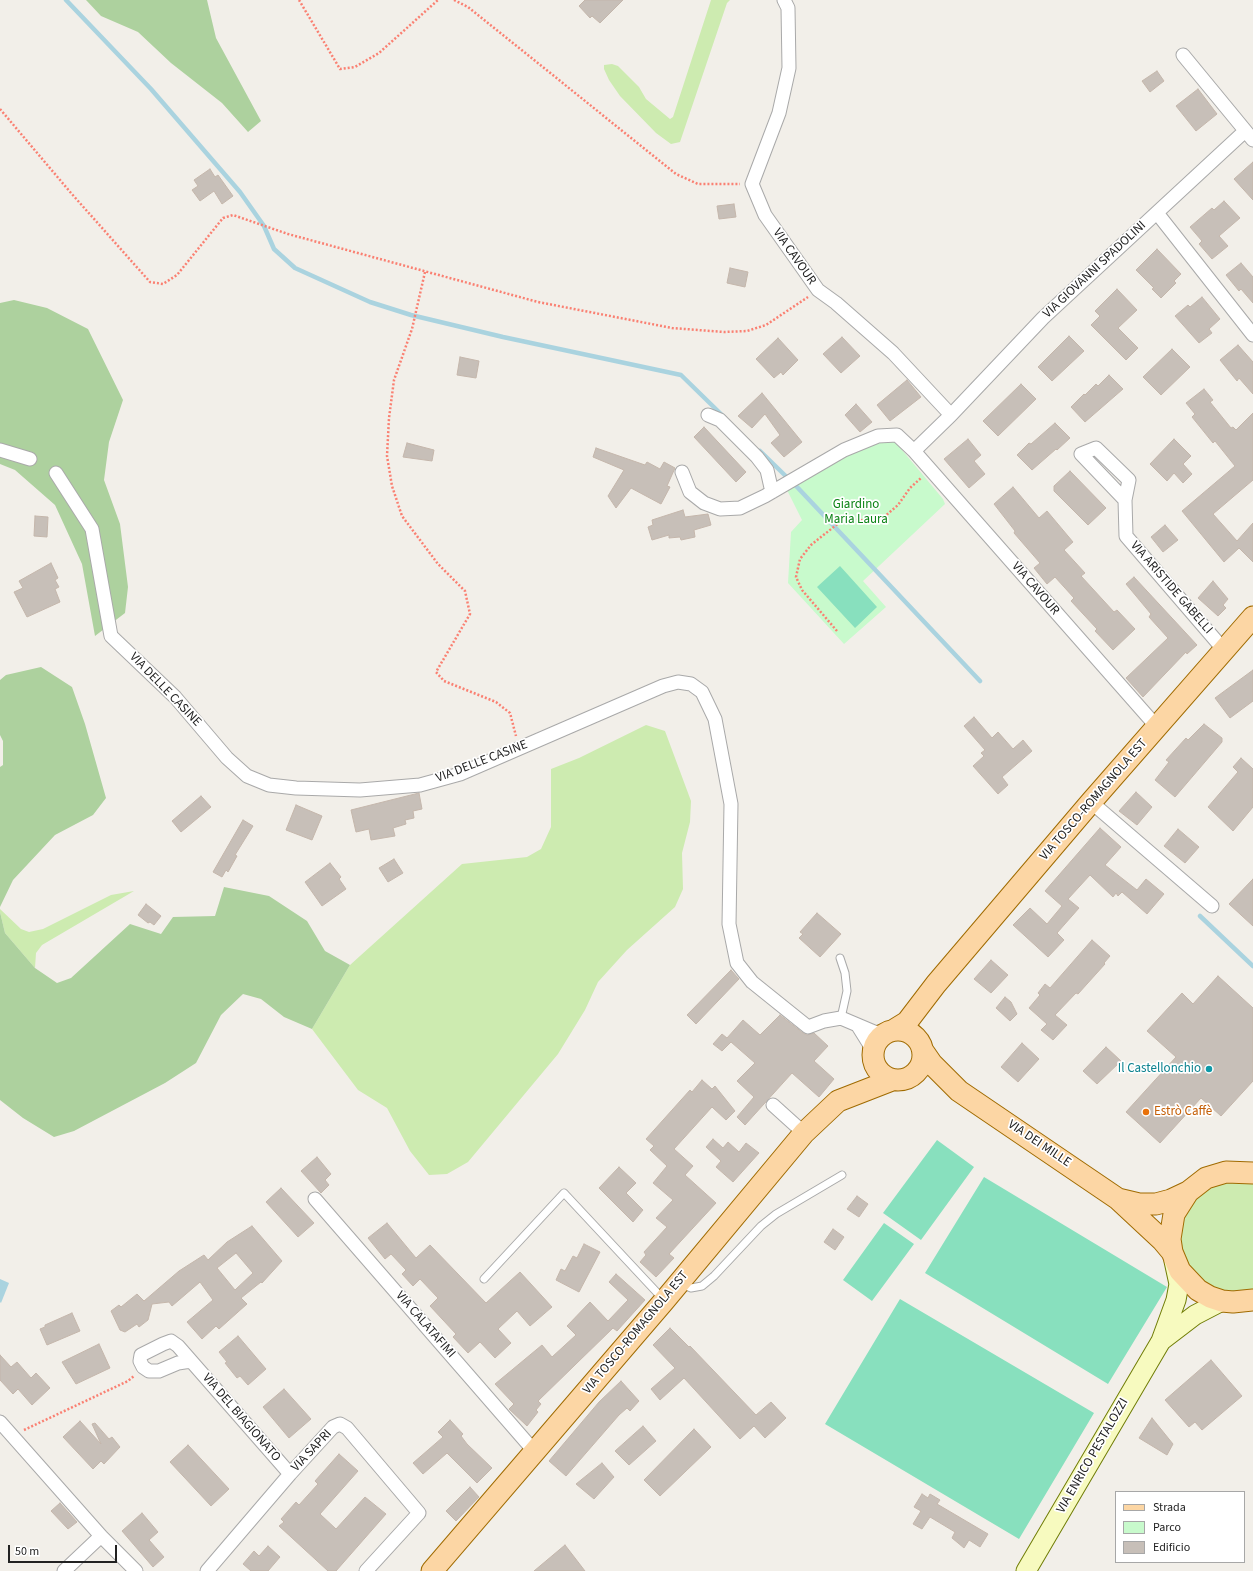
<!DOCTYPE html>
<html>
<head>
<meta charset="utf-8">
<style>
	body { margin:0 }
	#map { position:relative; width:1253px; height:1571px; overflow:hidden; background:#f2efe9; font-family:"Source Sans 3",sans-serif }
	canvas { display:block }
	.legend { position:absolute; left:1115px; top:1491px; width:130px; height:72px; box-sizing:border-box; background:#fff; border:1px solid #a7a7a7; margin:0; padding:5px 7px; list-style:none; font-size:12px; color:#222 }
	.legend li { display:flex; align-items:center; gap:8px; height:20px }
	.legend b { width:20px; border:1px solid #a7a7a7 }
	.scale { position:absolute; left:8px; top:1545px; width:109px; height:18px; box-sizing:border-box; border:2px solid #222; border-top:0; padding-left:5px; font-size:12px; line-height:14px; white-space:nowrap; color:#222; -webkit-text-stroke:3px #fff; paint-order:stroke }
</style>
</head>
<body>
<div id="map">
<canvas width="1253" height="1571"></canvas>
<ul class="legend">
<li><b style="height:5px;background:#fcd6a4"></b>Strada</li>
<li><b style="height:11px;background:#c8facc"></b>Parco</li>
<li><b style="height:11px;background:#c7bfb8"></b>Edificio</li>
</ul>
<div class="scale">50 m</div>
</div>
<script>
const ctx = document.querySelector('canvas').getContext('2d');
ctx.lineJoin = 'round';
function paint(path, color) { ctx.fillStyle = color; ctx.fill(path, 'evenodd'); }
const poly = rows => new Path2D(rows.map(r => 'M' + r).join(''));
function trace(path, color, width, dash) { ctx.strokeStyle = color; ctx.lineWidth = width; ctx.lineCap = dash ? 'butt' : 'round'; ctx.setLineDash(dash || []); ctx.stroke(path); }
function drawText(font, color, halo, rows, align = 'center') {
  ctx.font = font + ' "Source Sans 3",sans-serif'; ctx.lineWidth = 3.5; ctx.setLineDash([]); ctx.textBaseline = 'middle'; ctx.strokeStyle = halo; ctx.fillStyle = color; for (const [text, x, y, turn = 0] of rows) {
    ctx.save(); ctx.translate(x, y); ctx.rotate((+turn || 0) * Math.PI / 180); ctx.textAlign = isNaN(turn) ? turn : align; if (halo) ctx.strokeText(text, 0, 0); ctx.fillText(text, 0, 0); ctx.restore();
  }
}
const grass = poly([
	[711,0,730,0,727,3,680,142,671,144,656,133,620,96,609,80,604,69,604,65,612,64,618,66,639,87,646,99,670,119,673,117],
	[646,725,665,731,691,801,690,822,682,853,683,889,675,907,627,950,598,982,585,1010,558,1054,468,1162,447,1174,429,1175,410,1151,387,1108,358,1090,312,1029,350,965,462,864,527,857,541,849,551,827,551,769,579,758],
	[134,891,42,945,36,953,35,968,5,933,0,912,0,909,21,929,29,932,43,929,111,895],
	[1241,1181,1253,1184,1253,1289,1231,1292,1216,1289,1203,1281,1192,1270,1185,1257,1181,1242,1182,1226,1187,1212,1196,1199,1209,1188,1224,1183]
]);
const forest = poly([
	[86,0,207,0,216,38,261,121,248,132,222,103,171,63,138,32,101,16],
	[14,300,47,308,88,329,123,400,109,442,104,480,120,524,128,587,125,613,95,636,82,564,55,505,15,470,0,464,0,303],
	[41,667,72,687,85,724,106,798,93,815,55,835,13,880,0,907,0,767,3,765,3,741,0,735,0,680,6,675],
	[224,887,269,896,307,921,325,951,350,965,312,1029,284,1017,261,999,243,994,221,1015,196,1063,165,1083,74,1131,54,1137,23,1118,0,1100,0,912,5,933,35,968,57,983,71,978,130,924,161,934,173,917,215,916]
]);
const park = poly([
	[889,439,897,444,943,499,945,504,863,581,886,607,844,644,788,583,791,532,802,520,786,488,873,442]
]);
const pitch = poly([
	[840,566,877,607,855,628,817,587],
	[937,1140,974,1167,921,1240,883,1213],
	[984,1177,1167,1287,1108,1384,925,1273],
	[884,1223,914,1244,872,1301,843,1280],
	[900,1299,1094,1413,1019,1539,825,1424]
]);
const water = poly([
	[0,1279,9,1283,1,1303,0,1302]
]);
const stream = poly([
	[66,0,151,89,240,192,264,226,274,249,295,268,370,302,411,315,503,337,681,375,724,417],
	[760,451,798,488,980,681],
	[1200,916,1253,966]
]);
const building = poly([
	[585,0,623,0,600,23,592,16,590,18,579,6,585,0],
	[1157,71,1164,81,1150,92,1142,81,1157,71],
	[1198,89,1217,114,1196,131,1176,106,1198,89],
	[1253,162,1253,200,1234,179,1253,162],
	[210,169,215,177,218,175,233,196,222,204,214,191,200,201,192,190,198,186,194,180,210,169],
	[1224,201,1240,218,1219,236,1228,246,1212,259,1199,244,1202,241,1190,227,1212,208,1214,210,1224,201],
	[734,204,736,217,719,219,717,206,734,204],
	[1157,249,1181,274,1174,281,1176,283,1161,298,1152,289,1154,288,1136,270,1157,249],
	[1241,263,1253,277,1253,303,1241,289,1239,291,1226,275,1241,263],
	[730,268,748,272,745,287,727,283,730,268],
	[1117,289,1137,310,1118,328,1138,348,1126,360,1091,325,1100,316,1095,311,1117,289],
	[1202,297,1220,319,1209,329,1212,333,1199,343,1175,316,1188,305,1190,307,1202,297],
	[1069,336,1084,351,1052,381,1038,367,1069,336],
	[842,337,860,356,841,373,823,354,842,337],
	[778,338,798,360,783,375,781,372,774,378,756,359,778,338],
	[1238,345,1253,362,1253,394,1239,378,1237,381,1220,360,1238,345],
	[1172,349,1190,367,1161,395,1143,377,1172,349],
	[460,357,479,361,476,378,457,375,460,357],
	[1109,375,1123,389,1085,422,1071,407,1084,394,1085,395,1096,384,1098,386,1109,375],
	[907,380,921,397,890,421,877,405,907,380],
	[1021,384,1036,399,998,436,983,421,1021,384],
	[1204,389,1213,400,1210,402,1231,428,1233,427,1236,430,1253,413,1253,480,1213,514,1237,541,1253,523,1253,562,1239,548,1224,562,1182,511,1235,466,1215,441,1213,443,1192,417,1195,414,1186,403,1204,389],
	[762,393,802,442,784,457,771,443,780,435,765,414,752,428,738,416,762,393],
	[856,404,872,422,860,432,845,415,856,404],
	[1055,423,1070,438,1057,450,1056,449,1032,470,1017,455,1029,443,1031,444,1055,423],
	[704,427,746,472,736,482,694,437,704,427],
	[968,439,981,455,974,461,985,474,969,488,944,459,968,439],
	[1174,439,1191,456,1183,464,1192,474,1183,483,1174,473,1167,481,1150,464,1174,439],
	[407,443,434,450,432,461,403,457,407,443],
	[596,448,645,465,647,462,660,469,664,462,675,468,667,486,670,487,661,504,631,488,616,508,608,496,624,470,593,457,596,448],
	[1070,471,1106,508,1088,525,1054,491,1054,486,1070,471],
	[1013,487,1039,518,1047,511,1073,542,1064,550,1085,573,1081,576,1114,612,1117,610,1135,629,1113,650,1095,631,1097,629,1071,601,1074,598,1055,577,1047,584,1034,568,1040,563,1014,533,1015,531,994,504,1013,487],
	[683,510,685,517,708,514,711,525,694,530,695,537,681,540,680,537,669,538,669,535,652,540,648,527,653,525,652,520,683,510],
	[35,516,48,517,47,537,34,536,35,516],
	[1165,525,1178,540,1163,552,1151,537,1165,525],
	[51,563,58,578,55,580,59,587,55,589,60,602,27,617,14,592,23,588,19,581,51,563],
	[1134,577,1197,645,1187,654,1186,652,1143,697,1126,678,1168,638,1149,617,1151,614,1126,584,1134,577],
	[1213,581,1228,599,1223,605,1226,608,1218,616,1198,598,1213,581],
	[1253,670,1253,701,1230,718,1215,698,1253,670],
	[974,717,992,738,998,732,1013,749,1023,740,1032,751,1002,777,1008,785,998,794,973,766,984,756,981,753,985,750,964,726,974,717],
	[1204,724,1222,738,1222,742,1175,797,1155,780,1169,762,1166,760,1186,738,1188,740,1204,724],
	[1241,758,1253,769,1253,807,1233,831,1208,807,1238,772,1233,767,1241,758],
	[1136,792,1152,807,1137,825,1119,811,1136,792],
	[419,793,422,809,413,811,414,818,405,820,406,824,393,828,395,836,371,840,369,829,356,832,351,810,419,793],
	[201,796,211,807,181,832,172,821,201,796],
	[296,805,322,816,312,840,286,830,296,805],
	[243,820,253,826,235,855,237,856,228,872,226,870,222,877,213,872,243,820],
	[1100,828,1121,847,1105,865,1137,890,1146,879,1164,894,1147,914,1122,892,1118,896,1116,893,1113,897,1090,875,1068,899,1079,908,1057,933,1064,940,1048,957,1013,925,1030,908,1047,924,1062,906,1045,891,1100,828],
	[1178,829,1199,847,1185,863,1164,846,1178,829],
	[394,859,403,873,388,882,379,868,394,859],
	[330,863,341,877,339,879,346,889,322,906,305,882,330,863],
	[1253,879,1253,926,1229,904,1253,879],
	[146,904,161,916,154,925,150,922,148,923,138,915,146,904],
	[817,913,841,934,820,957,799,938,803,934,800,932,817,913],
	[1092,940,1110,956,1104,963,1105,964,1078,994,1076,993,1055,1015,1067,1025,1053,1040,1041,1030,1047,1024,1029,1008,1040,995,1038,993,1045,984,1050,988,1092,940],
	[991,960,1008,975,991,993,974,979,991,960],
	[731,970,739,979,696,1024,687,1015,731,970],
	[1218,976,1253,1008,1253,1081,1221,1116,1201,1098,1160,1143,1126,1112,1176,1057,1147,1031,1182,993,1193,1004,1218,976],
	[1005,997,1011,1002,1017,1014,1010,1021,996,1008,1005,997],
	[780,1015,803,1033,807,1035,814,1033,828,1046,814,1061,834,1079,819,1097,792,1073,745,1125,737,1117,754,1097,737,1081,755,1063,731,1042,722,1051,713,1044,722,1034,727,1038,743,1020,760,1035,780,1015],
	[1022,1043,1039,1059,1018,1082,1001,1067,1022,1043],
	[1106,1047,1121,1061,1097,1084,1083,1071,1106,1047],
	[702,1080,712,1089,715,1086,735,1111,726,1120,712,1107,674,1149,693,1166,685,1175,716,1203,669,1254,674,1258,656,1277,640,1262,646,1255,644,1252,667,1227,656,1218,673,1200,653,1183,667,1166,650,1150,654,1146,646,1139,690,1090,692,1092,702,1080],
	[713,1139,723,1148,728,1142,739,1152,746,1143,759,1153,733,1182,716,1167,721,1161,706,1147,713,1139],
	[317,1157,331,1174,325,1180,329,1185,321,1193,301,1171,317,1157],
	[619,1167,636,1183,626,1193,643,1210,633,1222,599,1188,619,1167],
	[281,1188,314,1223,298,1237,266,1202,281,1188],
	[857,1196,868,1204,859,1217,847,1209,857,1196],
	[387,1223,416,1258,430,1245,486,1303,520,1272,552,1307,530,1326,517,1311,498,1329,511,1343,495,1358,480,1342,468,1353,453,1337,456,1334,430,1306,438,1298,420,1279,413,1286,402,1274,406,1270,391,1254,385,1259,368,1238,387,1223],
	[252,1226,282,1261,262,1283,261,1282,241,1298,247,1304,219,1329,216,1326,202,1339,187,1322,213,1300,200,1282,172,1306,169,1302,152,1304,148,1320,139,1327,137,1324,125,1332,120,1330,111,1311,119,1305,121,1307,137,1294,144,1301,179,1271,204,1255,208,1260,227,1242,252,1226],
	[236,1253,253,1273,235,1290,217,1268,236,1253],
	[833,1229,844,1237,835,1250,824,1242,833,1229],
	[584,1244,600,1252,579,1292,556,1280,561,1269,565,1271,573,1256,577,1258,584,1244],
	[616,1274,645,1300,617,1331,613,1328,538,1401,541,1404,536,1410,538,1412,527,1426,509,1409,514,1404,495,1384,542,1345,552,1357,576,1335,567,1326,590,1302,608,1321,628,1300,609,1282,616,1274],
	[72,1313,80,1331,47,1345,40,1329,45,1327,45,1325,72,1313],
	[670,1328,689,1347,690,1346,756,1415,771,1402,786,1418,765,1438,754,1426,740,1439,684,1378,660,1400,651,1389,675,1368,653,1345,670,1328],
	[238,1336,266,1369,248,1385,240,1376,237,1378,225,1363,227,1362,219,1352,238,1336],
	[99,1344,110,1368,76,1384,62,1362,99,1344],
	[0,1355,11,1367,17,1362,31,1378,36,1373,50,1388,32,1405,18,1389,13,1394,0,1380,0,1355],
	[1211,1360,1242,1396,1202,1430,1195,1422,1189,1427,1165,1400,1211,1360],
	[621,1381,639,1401,630,1411,627,1408,619,1415,566,1476,549,1461,599,1402,621,1381],
	[284,1389,311,1419,289,1438,263,1407,284,1389],
	[1152,1418,1173,1444,1167,1455,1139,1438,1152,1418],
	[450,1420,463,1434,461,1436,467,1444,492,1468,477,1483,447,1453,423,1474,413,1463,443,1437,438,1432,450,1420],
	[80,1421,101,1444,92,1424,95,1423,109,1439,112,1437,120,1447,104,1464,101,1461,93,1469,63,1437,80,1421],
	[643,1426,656,1441,629,1465,615,1451,643,1426],
	[694,1429,711,1447,660,1496,644,1480,694,1429],
	[188,1445,229,1489,211,1506,170,1462,188,1445],
	[339,1454,358,1471,320,1514,336,1529,365,1497,386,1514,336,1571,328,1571,279,1526,284,1522,281,1519,296,1502,299,1505,318,1484,315,1481,339,1454],
	[602,1463,614,1477,594,1499,576,1484,602,1463],
	[470,1487,479,1497,456,1521,446,1511,470,1487],
	[922,1494,928,1498,930,1494,940,1500,937,1504,988,1534,980,1547,969,1540,964,1548,952,1538,955,1532,930,1517,922,1529,913,1524,921,1511,914,1507,922,1494],
	[60,1503,77,1522,68,1529,51,1511,60,1503],
	[142,1513,158,1532,149,1540,164,1557,153,1567,122,1531,142,1513],
	[565,1545,585,1571,534,1571,565,1545],
	[268,1546,280,1557,268,1571,251,1571,243,1564,254,1551,259,1556,268,1546]
]);
const path = poly([
	[299,0,340,69,355,67,379,53,438,0],
	[454,0,468,7,676,174,698,184,740,184],
	[0,109,71,193,150,282,163,284,177,275,223,218,233,215,288,234,538,302,672,328,724,332,747,331,766,325,808,297],
	[425,272,412,329,394,380,389,418,387,456,392,486,402,516,438,564,465,591,470,614,436,672,444,681,496,702,510,713,516,736],
	[837,631,802,590,796,577,800,559,811,545,845,518,848,517,869,522,884,517,898,505,910,488,921,478],
	[24,1430,128,1381,134,1376]
]);
const lane = poly([
	[840,958,845,973,847,991,841,1018],
	[484,1279,564,1193,663,1299],
	[680,1284,691,1288,702,1286,714,1276,761,1226,776,1214,842,1175]
]);
const street = poly([
	[784,0,788,8,789,68,779,113,752,184,765,215,818,290,836,303,893,353,951,415,914,451,1157,727],
	[1183,55,1253,140],
	[1157,213,1253,335],
	[708,415,720,420,757,457,767,470,772,492],
	[951,415,1043,318,1245,131],
	[0,450,30,459],
	[682,472,690,492,704,503,720,509,740,508,765,496,844,450,878,436,897,435,914,451],
	[56,473,92,529,111,636,175,697,227,758,247,776,269,785,296,788,360,790,420,785,460,774,663,686,678,682,691,684,702,692,715,719,731,804,729,924,737,963,752,982,808,1027,824,1021,841,1018,874,1032,885,1033],
	[1125,500,1129,480,1096,448,1081,454,1125,500,1126,536,1224,650],
	[1091,802,1212,906],
	[858,1026,873,1050],
	[773,1105,804,1133],
	[315,1199,535,1452],
	[191,1361,178,1363,159,1371,149,1371,143,1367,140,1361,141,1355,163,1344,171,1341,178,1346,290,1474],
	[0,1422,101,1536,136,1571],
	[64,1571,101,1536],
	[207,1571,290,1474,333,1427,340,1424,347,1428,419,1513,366,1571]
]);
const secondary = poly([
	[1161,1341,1195,1315,1222,1301],
	[1026,1571,1161,1341,1176,1300,1179,1284,1174,1261]
]);
const primary = poly([
	'873 1055a25 25 0 1 1 50 0a25 25 0 1 1-50 0Z',
	[894,1030,907,1022,936,984,1091,802,1253,617],
	[923,1051,932,1064,959,1091,1118,1199,1162,1240,1172,1252],
	[1253,1173,1226,1172,1206,1178,1188,1192,1174,1214,1170,1239,1172,1252,1180,1271,1198,1290,1210,1297,1222,1301,1233,1302,1253,1300],
	[1118,1199,1139,1204,1156,1204,1171,1200,1188,1192],
	[432,1571,664,1301,804,1133,838,1101,892,1080]
]);
const markers = [
	[1209,1069,4,"#0f9aa8"],
	[1146,1112,4,"#e8710a"]
];
const streetNames = [
	["VIA CAVOUR",794,257,55],
	["VIA GIOVANNI SPADOLINI",1095,270,-43],
	["VIA ARISTIDE GABELLI",1171,588,49],
	["VIA CAVOUR",1035,589,49],
	["VIA DELLE CASINE",165,690,46],
	["VIA DELLE CASINE",482,762,-21],
	["VIA TOSCO-ROMAGNOLA EST",1094,800,-49],
	["VIA DEI MILLE",1039,1144,34],
	["VIA CALATAFIMI",425,1325,49],
	["VIA TOSCO-ROMAGNOLA EST",636,1333,-50],
	["VIA DEL BIAGIONATO",241,1418,49],
	["VIA SAPRI",312,1451,-47],
	["VIA ENRICO PESTALOZZI",1093,1456,-60]
];
const parkNames = [
	["Giardino",856,505],
	["Maria Laura",856,520]
];
const cultureNames = [
	["Il Castellonchio",1201,1069]
];
const foodNames = [
	["Estrò Caffè",1154,1112]
];
paint(grass, '#cdebb0');
paint(forest, '#add19e');
paint(park, '#c8facc');
paint(pitch, '#88e0be');
paint(water, '#aad3df');
trace(stream, '#aad3df', 4.5);
paint(building, '#c7bfb8');
trace(building, '#c4b6ab', 1);
trace(lane, '#a9a9a9', 9);
trace(street, '#a9a9a9', 15);
trace(secondary, '#707d05', 21);
trace(primary, '#a06b00', 23);
trace(path, '#fa8072', 2.5, [2, 2]);
trace(lane, '#fff', 7);
trace(street, '#fff', 13);
trace(secondary, '#f7fabf', 19);
trace(primary, '#fcd6a4', 21);
for (const [x, y, r, color] of markers) { const dot = new Path2D(); dot.arc(x, y, r, 0, 2 * Math.PI); ctx.fillStyle = color; ctx.fill(dot); trace(dot, '#fff', 1.5); }
drawText('13px', '#222', '#fff', streetNames);
drawText('13px', '#0c8416', '#fff', parkNames);
drawText('13px', '#0d838f', '#fff', cultureNames, 'right');
drawText('13px', '#c56008', '#fff', foodNames, 'left');
</script>
</body>
</html>
